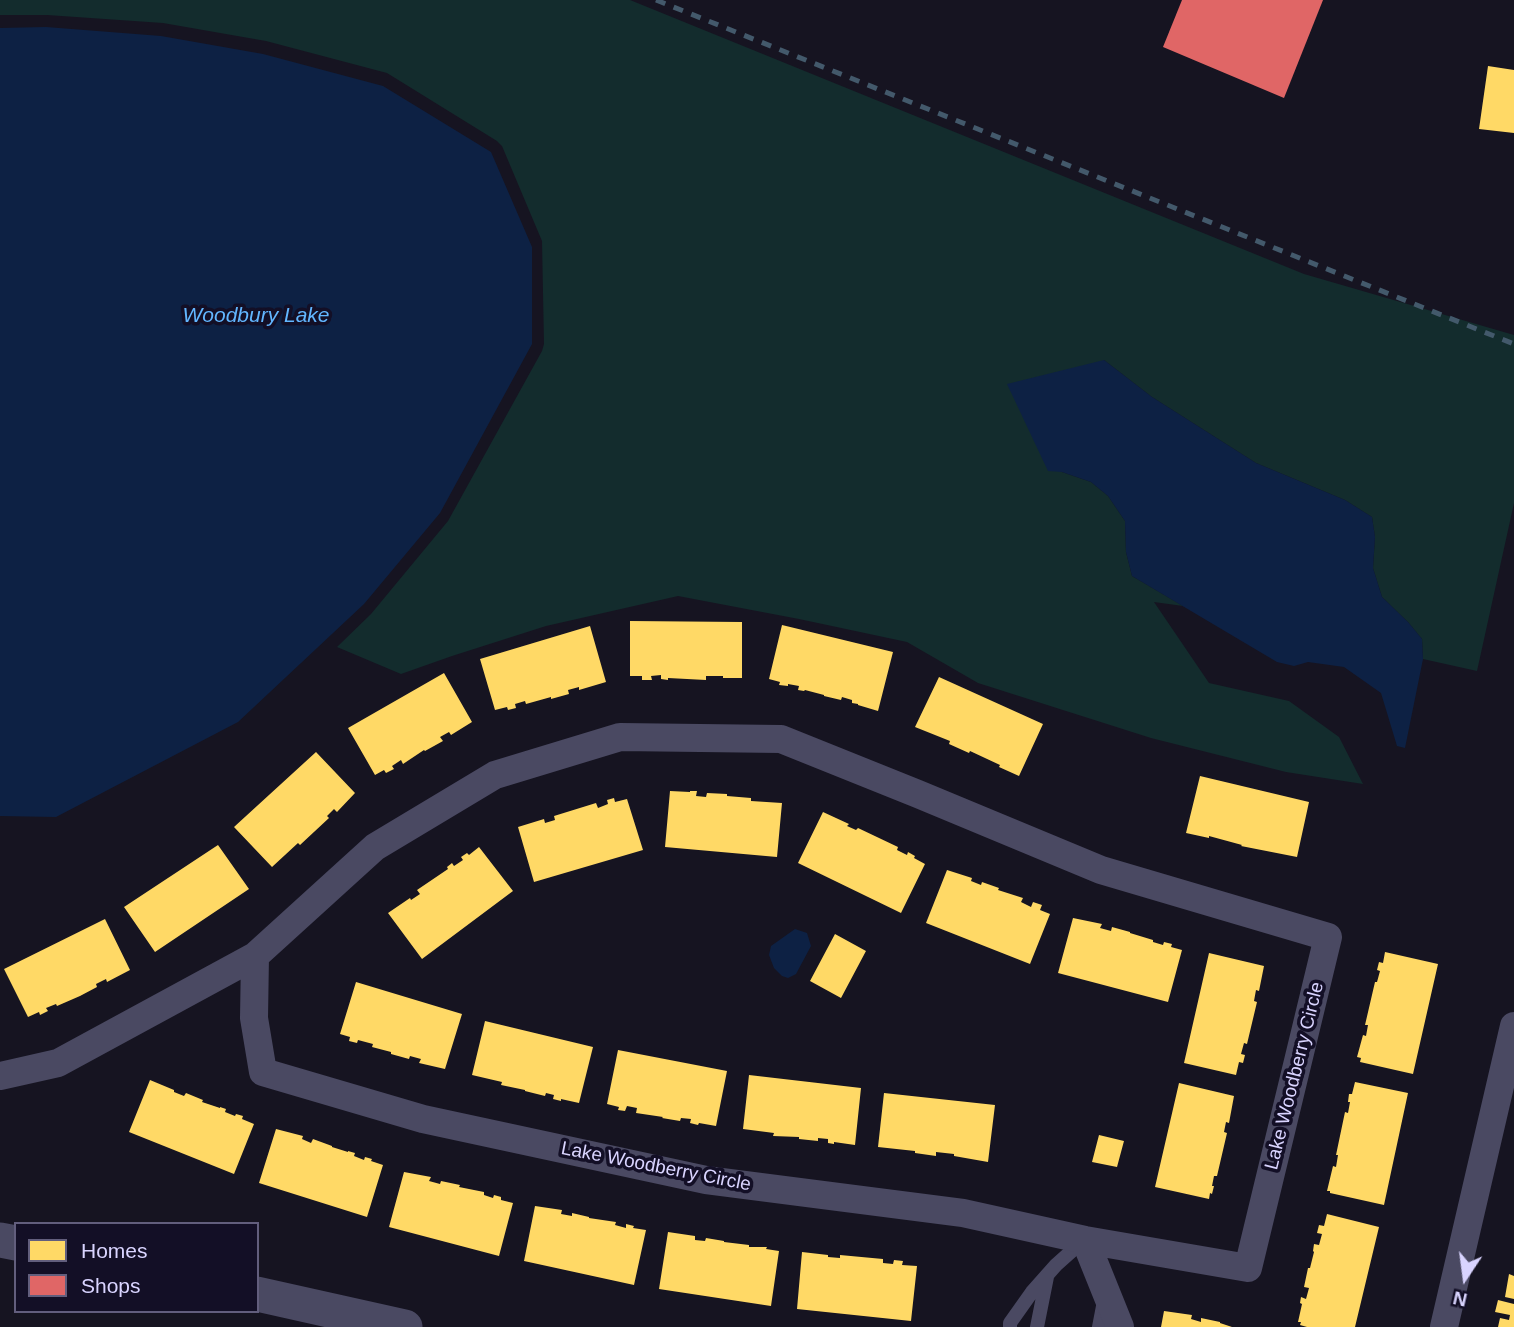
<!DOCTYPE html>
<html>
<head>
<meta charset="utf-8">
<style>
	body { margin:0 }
	#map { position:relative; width:1514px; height:1327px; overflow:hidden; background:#161421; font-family:Arial,sans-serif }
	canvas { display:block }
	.legend { position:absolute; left:14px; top:1222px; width:245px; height:91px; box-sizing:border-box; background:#130f26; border:2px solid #625e7d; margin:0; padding:9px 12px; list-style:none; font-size:21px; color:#d9d4ff }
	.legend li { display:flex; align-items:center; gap:14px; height:35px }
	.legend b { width:35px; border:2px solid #625e7d }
	.north { position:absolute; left:1430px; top:1243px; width:70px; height:70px; -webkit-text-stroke:5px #130f26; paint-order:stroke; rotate:193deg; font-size:19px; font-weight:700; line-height:28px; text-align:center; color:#d9d4ff }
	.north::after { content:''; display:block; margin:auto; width:24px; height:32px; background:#d9d4ff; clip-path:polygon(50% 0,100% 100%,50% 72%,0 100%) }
</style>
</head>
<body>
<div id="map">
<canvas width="1514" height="1327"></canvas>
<ul class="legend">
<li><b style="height:19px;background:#ffd966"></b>Homes</li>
<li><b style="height:19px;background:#e06666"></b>Shops</li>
</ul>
<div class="north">N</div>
</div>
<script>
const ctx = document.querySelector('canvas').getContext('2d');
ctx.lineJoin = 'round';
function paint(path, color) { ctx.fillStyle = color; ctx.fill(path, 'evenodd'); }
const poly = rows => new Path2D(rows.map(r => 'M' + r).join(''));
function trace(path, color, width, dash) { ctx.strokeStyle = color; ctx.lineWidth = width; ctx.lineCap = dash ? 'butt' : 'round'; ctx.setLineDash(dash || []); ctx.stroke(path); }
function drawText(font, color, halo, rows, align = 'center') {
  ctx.font = font + ' Arial,sans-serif'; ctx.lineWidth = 7; ctx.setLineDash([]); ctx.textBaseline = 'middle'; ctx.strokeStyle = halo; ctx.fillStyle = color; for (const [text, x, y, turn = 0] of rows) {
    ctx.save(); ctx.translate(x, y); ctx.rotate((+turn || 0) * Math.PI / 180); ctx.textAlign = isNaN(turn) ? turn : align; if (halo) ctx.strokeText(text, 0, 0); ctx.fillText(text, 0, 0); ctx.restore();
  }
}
const green = poly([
	[0,0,630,0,1304,274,1514,335,1514,503,1477,671,1423,659,1422,639,1408,622,1382,597,1373,568,1375,537,1372,517,1345,500,1256,463,1152,397,1104,360,1062,472,1091,482,1108,496,1125,521,1126,552,1132,576,1183,606,1154,602,1209,683,1289,701,1339,737,1363,784,1286,772,1151,738,978,683,907,642,799,619,678,596,546,626,452,656,401,674,337,647,371,614,448,521,542,351,544,344,542,241,502,146,497,141,387,73,266,41,163,23,47,15,0,15]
]);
const water = poly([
	[46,27,161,36,263,54,383,86,491,152,532,247,532,344,440,513,364,604,238,722,56,817,0,816,0,28],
	[1104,360,1152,397,1256,463,1345,500,1372,517,1375,537,1373,568,1382,597,1408,622,1422,639,1423,659,1405,748,1397,746,1381,693,1344,667,1308,662,1294,666,1277,662,1132,576,1126,552,1125,521,1108,496,1091,482,1062,472,1048,471,1007,384],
	[795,929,807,933,811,946,796,974,788,978,782,976,774,968,769,955,771,946]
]);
const homes = poly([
	[1488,66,1514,70,1514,133,1479,129],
	[630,621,742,622,742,678,723,678,723,676,706,676,706,680,668,678,668,680,661,679,661,675,651,676,652,680,642,680,642,676,630,676],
	[782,625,893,652,878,711,858,705,858,704,852,703,852,700,842,697,841,700,824,696,824,695,805,690,804,691,798,690,799,686,788,684,788,686,779,685,780,682,769,679],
	[590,626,606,682,579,690,579,687,568,690,569,694,551,699,551,697,526,704,525,701,515,704,516,708,508,710,507,707,495,710,480,659],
	[444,673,472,722,451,735,449,732,440,737,443,741,425,751,424,750,403,764,401,760,392,766,394,769,386,773,384,770,375,775,348,728],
	[939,677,1043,724,1019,776,999,767,1000,765,970,751,969,753,949,744,950,741,915,727],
	[316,752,355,793,337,812,334,809,327,816,329,818,300,845,298,843,272,867,234,827],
	[1200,776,1309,802,1297,857,1241,846,1242,845,1209,836,1209,838,1186,833],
	[670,791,690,792,690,791,697,791,696,796,706,797,707,793,727,794,727,796,751,798,751,801,782,803,777,857,665,847],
	[614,798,615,802,627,799,643,850,534,882,518,827,544,819,545,823,555,820,554,816,596,803,598,808,608,804,607,800],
	[823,812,849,824,847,826,856,830,858,828,898,847,897,850,907,855,908,852,915,856,914,858,925,864,901,913,798,863],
	[218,845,249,889,155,952,124,907],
	[479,847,513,891,422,959,388,913,410,898,411,900,420,894,417,890,448,869,447,867,452,863,454,866,463,860,461,857,467,853,469,855],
	[947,870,972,878,971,881,981,885,982,882,999,888,998,890,1023,898,1021,902,1031,907,1033,902,1042,905,1040,910,1050,914,1030,964,926,923],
	[1073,918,1102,924,1100,928,1111,931,1112,927,1130,932,1130,933,1153,940,1153,942,1163,945,1164,942,1172,944,1171,947,1182,950,1168,1002,1058,973],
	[105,919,130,970,107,982,106,979,96,984,97,987,80,996,57,1006,56,1004,46,1008,48,1011,40,1015,39,1012,28,1017,4,969],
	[835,934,866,951,841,998,810,981],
	[1385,952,1438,964,1413,1074,1360,1062,1361,1058,1357,1057,1363,1035,1366,1036,1368,1025,1365,1025,1375,982,1377,982,1380,971,1377,970,1379,962,1383,963],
	[1209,953,1264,966,1259,991,1256,990,1254,1001,1257,1002,1247,1044,1244,1043,1241,1054,1245,1055,1243,1063,1239,1062,1236,1075,1184,1063],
	[356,982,462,1014,445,1069,419,1063,421,1059,410,1056,409,1059,391,1054,391,1052,372,1047,373,1044,358,1040,357,1043,349,1041,350,1037,340,1034],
	[485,1021,593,1047,579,1103,561,1099,561,1101,553,1099,554,1095,546,1093,545,1096,525,1091,525,1090,501,1085,502,1082,472,1075],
	[618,1050,727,1071,716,1126,699,1123,698,1125,690,1123,691,1119,681,1118,680,1121,662,1118,663,1117,636,1113,637,1108,627,1106,625,1111,618,1110,619,1107,607,1104],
	[749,1075,861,1088,855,1145,834,1142,834,1144,828,1143,828,1139,818,1138,818,1141,799,1139,799,1137,773,1136,774,1133,743,1129],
	[150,1080,174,1090,174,1092,184,1096,186,1093,203,1100,202,1102,220,1108,220,1107,226,1109,225,1112,235,1116,236,1114,243,1116,242,1119,254,1124,234,1174,129,1132],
	[1355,1082,1408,1093,1384,1205,1330,1193,1330,1191,1327,1191,1333,1166,1336,1167,1338,1155,1336,1155,1345,1112,1348,1113,1350,1102,1348,1102,1349,1094,1352,1094],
	[1179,1083,1234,1096,1229,1123,1226,1122,1224,1132,1227,1133,1217,1176,1214,1176,1212,1186,1214,1186,1212,1194,1210,1193,1209,1199,1155,1187],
	[884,1093,995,1105,988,1162,954,1156,954,1154,936,1152,936,1156,915,1153,915,1151,878,1147],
	[276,1129,303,1136,302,1139,311,1143,313,1139,332,1146,332,1147,348,1152,348,1151,355,1153,354,1156,364,1160,365,1157,372,1159,371,1161,383,1165,367,1217,259,1183],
	[1099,1135,1124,1141,1117,1167,1092,1162],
	[404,1172,431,1177,429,1181,440,1184,441,1181,460,1185,459,1187,484,1192,484,1195,493,1198,494,1195,501,1197,501,1200,513,1203,499,1256,389,1227],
	[535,1206,562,1210,561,1214,572,1216,572,1213,589,1217,589,1218,616,1222,615,1225,626,1228,626,1224,634,1226,633,1228,646,1230,634,1285,524,1261],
	[1327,1214,1379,1227,1355,1327,1307,1327,1300,1325,1301,1322,1298,1322,1302,1304,1300,1303,1301,1297,1306,1299,1309,1288,1304,1287,1308,1268,1310,1268,1314,1252,1313,1251,1314,1244,1319,1245,1322,1234,1317,1233,1319,1225,1324,1226],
	[668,1232,695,1236,695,1240,705,1241,706,1238,724,1241,724,1242,749,1245,749,1247,767,1247,766,1249,779,1251,771,1306,659,1289],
	[802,1252,828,1255,828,1257,840,1258,840,1255,883,1259,883,1263,893,1264,894,1260,903,1261,902,1265,917,1266,911,1321,797,1309],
	[1509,1274,1514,1276,1514,1299,1505,1297],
	[1498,1300,1514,1304,1514,1327,1498,1327,1500,1318,1509,1320,1510,1315,1495,1312],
	[1164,1311,1192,1315,1191,1319,1201,1322,1201,1318,1220,1322,1220,1323,1232,1327,1161,1327]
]);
const shops = poly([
	[1182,0,1323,0,1284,98,1163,47]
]);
const service = poly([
	[1010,1327,1010,1323,1032,1292,1056,1265,1084,1240],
	[1037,1327,1047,1277],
	[1099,1327,1104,1301]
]);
const minor = poly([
	[0,1076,58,1063,255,956,375,847,495,775,620,737,781,739,918,794,1101,870,1328,937,1248,1268,1085,1240,963,1213,706,1180,423,1119,263,1072,254,1018,255,956],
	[1085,1240,1120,1327],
	[1444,1327,1514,1026]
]);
const tertiary = poly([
	[0,1240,16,1243],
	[257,1294,405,1327]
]);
const rail = poly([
	[656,0,1514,344]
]);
const streetNames = [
	["Lake Woodberry Circle",1295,1076,-76],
	["Lake Woodberry Circle",656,1167,11]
];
const waterNames = [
	["Woodbury Lake",256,316]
];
paint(green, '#132c2d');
paint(water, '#0d2144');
paint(homes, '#ffd966');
paint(shops, '#e06666');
trace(service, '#4a4962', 14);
trace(minor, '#4a4962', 28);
trace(tertiary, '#4a4962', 35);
trace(rail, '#43596b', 5, [10, 9]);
drawText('19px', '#d9d4ff', '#130f26', streetNames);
drawText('italic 21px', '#62b6ff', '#130f26', waterNames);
</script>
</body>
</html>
